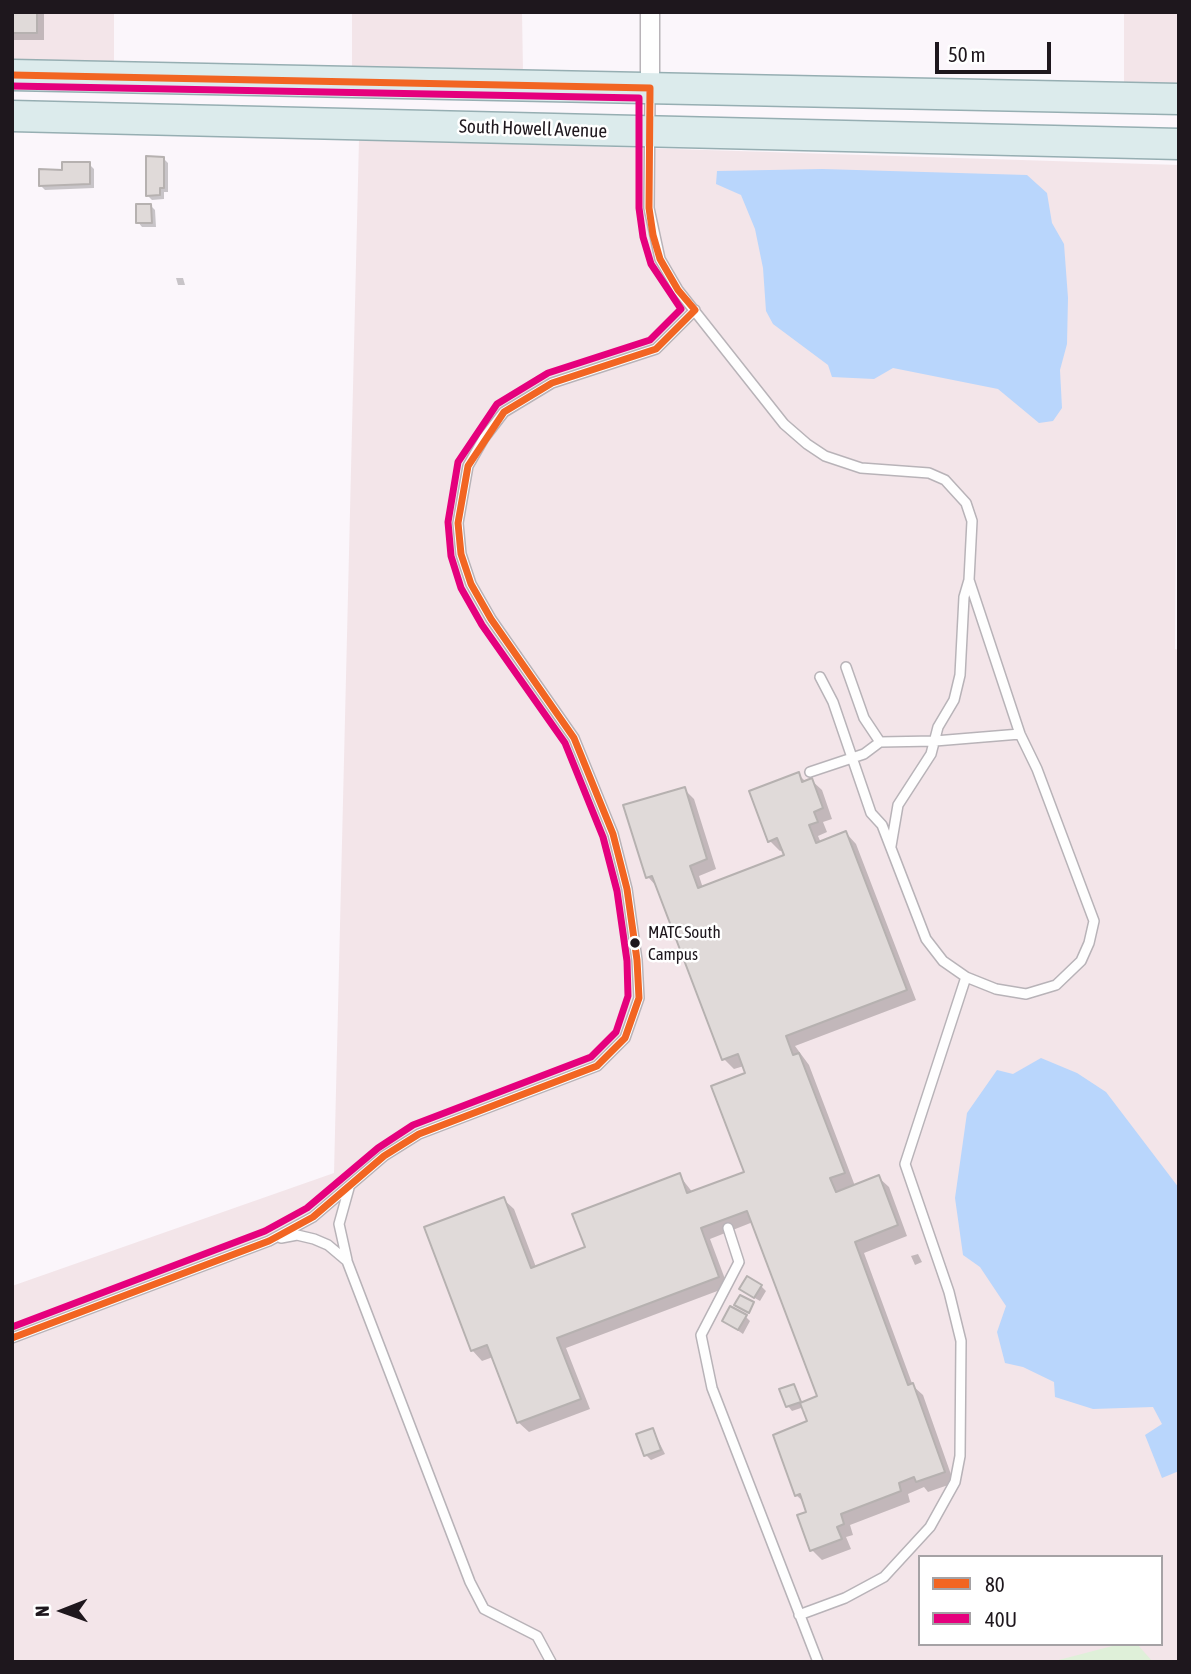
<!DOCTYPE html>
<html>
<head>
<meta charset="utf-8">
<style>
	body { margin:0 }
	#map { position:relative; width:1191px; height:1674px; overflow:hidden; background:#fbf6fb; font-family:"Asap Condensed",sans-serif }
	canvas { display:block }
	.frame { position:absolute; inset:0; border:14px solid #1e171d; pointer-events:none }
	.legend { position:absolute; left:918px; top:1555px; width:245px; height:91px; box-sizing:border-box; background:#fff; border:2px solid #a5a2a5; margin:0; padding:9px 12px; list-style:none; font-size:21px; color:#1e171d }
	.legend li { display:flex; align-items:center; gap:14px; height:35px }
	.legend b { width:35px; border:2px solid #a5a2a5 }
	.north { position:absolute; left:28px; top:1576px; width:70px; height:70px; -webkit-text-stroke:5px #fff; paint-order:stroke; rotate:269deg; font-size:19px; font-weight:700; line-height:28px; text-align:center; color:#1e171d }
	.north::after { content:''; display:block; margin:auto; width:24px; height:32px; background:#1e171d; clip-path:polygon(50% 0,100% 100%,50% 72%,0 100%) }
	.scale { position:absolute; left:935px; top:42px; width:116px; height:32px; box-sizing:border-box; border:4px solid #1e171d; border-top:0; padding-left:9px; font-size:21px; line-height:24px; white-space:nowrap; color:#1e171d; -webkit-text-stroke:5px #fff; paint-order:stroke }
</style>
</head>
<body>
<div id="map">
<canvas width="1191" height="1674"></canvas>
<div class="frame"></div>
<ul class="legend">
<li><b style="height:9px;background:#f26522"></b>80</li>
<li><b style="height:9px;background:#e5007d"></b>40U</li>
</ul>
<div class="north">N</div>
<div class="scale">50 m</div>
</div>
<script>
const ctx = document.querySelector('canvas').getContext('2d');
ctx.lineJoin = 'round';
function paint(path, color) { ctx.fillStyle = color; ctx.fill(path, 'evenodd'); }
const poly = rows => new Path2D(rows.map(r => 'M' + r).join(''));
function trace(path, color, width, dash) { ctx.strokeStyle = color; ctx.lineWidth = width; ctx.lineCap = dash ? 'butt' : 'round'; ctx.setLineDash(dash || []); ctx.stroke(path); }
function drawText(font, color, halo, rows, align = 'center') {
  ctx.font = font + ' "Asap Condensed",sans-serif'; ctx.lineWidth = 5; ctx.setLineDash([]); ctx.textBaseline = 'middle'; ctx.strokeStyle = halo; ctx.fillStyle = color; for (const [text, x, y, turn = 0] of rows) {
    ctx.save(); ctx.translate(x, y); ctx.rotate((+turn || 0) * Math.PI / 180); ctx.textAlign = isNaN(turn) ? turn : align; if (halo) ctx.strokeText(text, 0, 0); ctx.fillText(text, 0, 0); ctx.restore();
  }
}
const commercial = poly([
	[12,12,114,12,114,64,12,62],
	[352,12,522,12,523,72,352,69],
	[1124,12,1179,12,1179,87,1124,86],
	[359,139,1179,165,1175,649,1179,650,1179,1662,12,1662,12,1286,334,1173],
	[920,1557,1161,1557,1161,1644,920,1644]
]);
const green = poly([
	[1120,1644,1137,1644,1153,1662,1051,1662]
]);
const water = poly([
	[822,169,1027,175,1047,193,1052,223,1064,244,1068,298,1067,344,1060,370,1062,408,1053,421,1039,423,998,389,893,368,874,379,832,377,828,365,773,324,766,311,763,268,755,229,741,195,716,184,717,171],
	[1041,1058,1077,1073,1106,1092,1179,1188,1179,1471,1162,1478,1145,1435,1162,1424,1153,1407,1093,1409,1055,1397,1054,1382,1023,1367,1005,1363,997,1332,1006,1306,980,1267,963,1255,955,1198,967,1113,997,1070,1013,1074]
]);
const shadow = poly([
	[12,12,44,12,44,40,12,40],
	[163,158,168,163,168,192,164,192,164,199,152,200,147,195],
	[89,164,94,169,94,188,45,190,41,186,63,172],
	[151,206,155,210,156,227,142,227,138,222],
	[176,278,183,278,185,285,178,285],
	[798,774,806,782,811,780,822,790,832,819,823,822,827,832,818,836,821,843,846,833,856,844,916,1000,795,1046,809,1065,855,1186,878,1177,889,1187,907,1236,864,1253,913,1386,923,1395,954,1483,928,1492,924,1487,908,1494,910,1502,850,1525,853,1535,846,1537,851,1549,822,1560,812,1550,809,1513,805,1503,796,1495,810,1422,804,1407,792,1411,788,1406,794,1386,803,1404,819,1397,753,1222,710,1239,728,1287,566,1348,590,1409,529,1432,518,1422,493,1357,482,1361,472,1350,503,1199,514,1209,536,1267,587,1248,679,1175,693,1193,746,1173,747,1074,744,1066,734,1069,724,1059,658,888,648,877,684,789,694,799,716,869,699,876,703,888,786,857,783,850,780,851,770,841],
	[918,1254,922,1262,915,1265,911,1256],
	[761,1286,766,1291,760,1301,746,1293],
	[745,1316,750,1321,743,1334,724,1321],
	[653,1430,665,1454,651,1460,646,1455]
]);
const building = poly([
	[12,12,37,12,37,33,12,33,12,12],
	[146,156,164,157,164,188,160,188,160,195,146,196,146,156],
	[62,162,90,162,90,184,39,186,39,169,62,170,62,162],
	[136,204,151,204,152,223,136,223,136,204],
	[799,772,802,782,812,778,823,808,814,812,818,822,809,825,816,843,846,831,907,990,786,1036,793,1055,799,1053,845,1173,830,1178,836,1192,879,1175,898,1225,855,1242,908,1385,913,1383,945,1472,916,1482,914,1477,899,1483,901,1491,841,1514,844,1524,837,1527,842,1539,810,1551,797,1515,806,1512,800,1494,795,1496,773,1435,807,1421,800,1403,817,1396,747,1211,701,1228,719,1277,557,1338,581,1399,517,1423,487,1345,471,1351,424,1227,504,1197,531,1268,585,1247,572,1214,680,1173,687,1193,744,1172,711,1086,745,1073,738,1054,722,1060,652,876,646,878,623,805,685,787,707,859,690,866,698,888,784,855,777,838,768,842,749,791,799,772],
	[747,1276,762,1285,754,1298,739,1289,747,1276],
	[740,1295,754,1302,749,1313,734,1305,740,1295],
	[730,1306,747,1315,738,1330,722,1321,730,1306],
	[794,1384,801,1402,786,1407,779,1389,794,1384],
	[653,1428,661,1450,644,1456,636,1434,653,1428]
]);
const service = poly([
	[650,94,649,208,660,259,678,290,784,424,807,444,825,456,861,468,929,473,945,480,966,503,972,521,969,580,964,597,960,675,954,700,938,727,931,754,898,805,891,846],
	[846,667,864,718,880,742,935,741,1020,734],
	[820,677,833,702,871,813,882,825,926,939,943,961,966,977,996,989,1026,994,1056,985,1081,961,1089,943,1094,921,1037,769,1020,734,969,580],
	[810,772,864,754,880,742],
	[728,1228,739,1262,701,1335,712,1388,818,1662],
	[281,1238,297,1235,314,1239,328,1245,347,1261,470,1582,484,1609,537,1636,551,1662],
	[347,1260,339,1224,349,1188],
	[12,1338,269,1241,313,1217,384,1156,419,1134,597,1066,625,1038,639,998,637,960,627,889,613,834,574,738,491,619,471,584,461,554,458,523,468,466,484,438,504,412,552,383,656,349,695,310],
	[799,1615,845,1598,884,1577,930,1527,955,1482,960,1456,961,1341,949,1292,905,1164,966,977]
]);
const minor = poly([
	[650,12,650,88]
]);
const primary = poly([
	[12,75,1179,99],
	[12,116,1179,144]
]);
const bus1 = poly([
	[12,75,650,88,649,208,653,235,660,259,678,290,695,310,656,349,552,383,504,412,468,466,458,523,461,554,471,584,491,619,574,738,613,834,627,889,637,960,639,998,625,1038,597,1066,419,1134,384,1156,313,1217,269,1241,12,1338]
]);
const bus2 = poly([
	[12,86,639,98,639,208,643,237,651,264,681,309,650,340,548,373,497,404,458,462,448,522,451,556,461,588,482,625,565,743,603,837,617,891,627,961,628,996,616,1032,591,1057,413,1125,378,1148,307,1208,265,1231,12,1327]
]);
const markers = [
	[635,943,6,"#1e171d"]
];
const busNames = [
	["MATC South",648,933],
	["Campus",648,955]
];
const streetNames = [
	["South Howell Avenue",533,129,2]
];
paint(commercial, '#f3e5e9');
paint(green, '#dff0d9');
paint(water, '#b9d6fc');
paint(shadow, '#0003');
paint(building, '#e0dad9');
trace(building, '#b6b1b0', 2);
trace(service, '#b8b3b8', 12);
trace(minor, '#b8b3b8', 21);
trace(primary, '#96aeb2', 33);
trace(service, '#fefefe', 9);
trace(minor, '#fefefe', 18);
trace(primary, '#dcebec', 30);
trace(bus1, '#f26522', 7);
trace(bus2, '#e5007d', 7);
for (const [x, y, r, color] of markers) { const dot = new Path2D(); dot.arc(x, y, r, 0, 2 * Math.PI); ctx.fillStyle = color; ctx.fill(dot); trace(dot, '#fff', 2.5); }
drawText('17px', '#1e171d', '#fff', busNames, 'left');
drawText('19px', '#1e171d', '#fff', streetNames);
</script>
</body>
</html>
